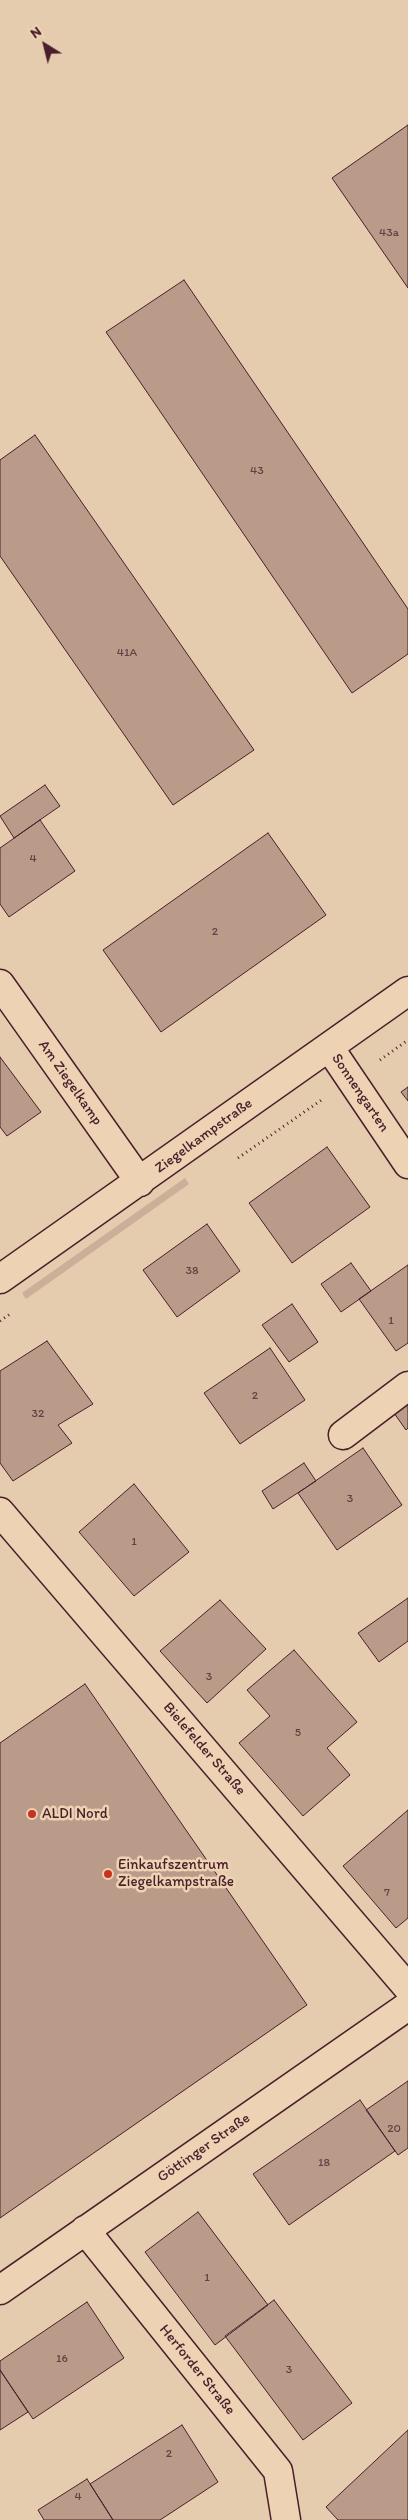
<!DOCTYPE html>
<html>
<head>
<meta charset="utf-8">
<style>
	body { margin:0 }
	#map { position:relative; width:408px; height:2520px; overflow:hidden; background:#e6ccaf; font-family:Itim,sans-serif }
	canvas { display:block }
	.north { position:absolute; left:20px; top:20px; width:50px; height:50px; -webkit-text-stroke:4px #edd3b4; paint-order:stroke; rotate:324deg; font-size:14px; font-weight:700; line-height:20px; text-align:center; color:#4a1f2b }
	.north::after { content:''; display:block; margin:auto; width:18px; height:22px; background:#4a1f2b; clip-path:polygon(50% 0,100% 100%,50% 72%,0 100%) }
</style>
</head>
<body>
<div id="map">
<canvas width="408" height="2520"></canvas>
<div class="north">N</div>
</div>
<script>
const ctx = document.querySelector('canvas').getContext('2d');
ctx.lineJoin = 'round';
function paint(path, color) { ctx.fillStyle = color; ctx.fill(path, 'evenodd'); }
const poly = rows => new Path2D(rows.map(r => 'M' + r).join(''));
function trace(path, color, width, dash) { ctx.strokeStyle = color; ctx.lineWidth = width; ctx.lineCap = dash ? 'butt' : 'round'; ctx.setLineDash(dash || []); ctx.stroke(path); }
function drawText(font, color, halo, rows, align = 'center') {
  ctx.font = font + ' Itim,sans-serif'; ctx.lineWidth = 5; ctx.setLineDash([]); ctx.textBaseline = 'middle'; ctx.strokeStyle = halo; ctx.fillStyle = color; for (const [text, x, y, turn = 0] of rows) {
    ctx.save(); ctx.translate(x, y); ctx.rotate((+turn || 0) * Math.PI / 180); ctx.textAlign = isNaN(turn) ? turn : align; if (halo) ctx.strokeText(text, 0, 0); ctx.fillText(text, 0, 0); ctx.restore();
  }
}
const green = poly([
	[185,1178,189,1184,26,1299,22,1293]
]);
const building = poly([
	[408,125,408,288,332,178,408,125],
	[184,280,408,609,408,654,352,693,106,332,184,280],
	[35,435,254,750,173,805,0,556,0,460,35,435],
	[45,785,60,806,14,838,0,816,45,785],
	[40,820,75,871,9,917,0,904,0,848,40,820],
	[268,833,326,915,161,1032,103,950,268,833],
	[0,1057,41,1112,7,1136,0,1127,0,1057],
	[408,1087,408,1101,401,1092,408,1087],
	[327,1147,370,1207,292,1263,249,1203,327,1147],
	[207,1224,240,1271,177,1317,143,1270,207,1224],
	[351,1263,371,1291,341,1312,321,1284,351,1263],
	[408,1265,408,1343,396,1351,359,1299,408,1265],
	[292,1304,318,1342,289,1362,262,1325,292,1304],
	[47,1341,93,1404,58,1425,72,1443,13,1481,0,1463,0,1371,47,1341],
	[270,1348,305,1400,240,1444,204,1393,270,1348],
	[408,1402,408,1428,406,1430,394,1413,408,1402],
	[363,1448,402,1505,337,1550,298,1493,363,1448],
	[304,1463,316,1481,273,1509,262,1491,304,1463],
	[134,1484,189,1552,134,1596,79,1532,134,1484],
	[408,1598,408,1641,379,1662,358,1633,408,1598],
	[220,1600,266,1649,207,1703,160,1651,220,1600],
	[294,1650,357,1722,327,1748,350,1775,303,1816,239,1743,270,1716,247,1690,294,1650],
	[85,1684,307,2005,0,2218,0,1743,85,1684],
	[408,1810,408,1918,396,1928,343,1866,408,1810],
	[408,2081,408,2148,398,2155,366,2110,408,2081],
	[360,2100,395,2151,289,2225,253,2174,360,2100],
	[198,2212,268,2305,215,2345,145,2252,198,2212],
	[274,2300,352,2403,303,2440,225,2336,274,2300],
	[87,2302,124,2358,33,2419,0,2370,0,2361,87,2302],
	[0,2370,28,2412,0,2430,0,2370],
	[182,2425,218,2482,160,2520,113,2520,90,2484,182,2425],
	[408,2430,408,2520,338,2520,326,2507,408,2430],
	[87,2479,113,2520,44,2520,38,2510,87,2479]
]);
const path = poly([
	[380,1060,408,1040],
	[238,1158,323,1099],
	[0,1321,10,1314]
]);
const minor = poly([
	[0,984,140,1182],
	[329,1047,408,1164],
	[0,1279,408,991],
	[343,1435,408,1386],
	[0,1512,408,1988],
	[85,2230,278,2471,286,2520],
	[0,2290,408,2006]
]);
const markers = [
	[32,1814,5,"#c8321e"],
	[108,1874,5,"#c8321e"]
];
const numberNames = [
	["43a",389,233],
	["43",257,471],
	["41A",127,653],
	["4",33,859],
	["2",215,932],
	["38",192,1271],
	["1",391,1321],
	["2",255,1396],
	["32",38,1414],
	["3",350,1499],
	["1",134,1542],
	["3",209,1677],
	["5",298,1733],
	["7",387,1893],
	["20",394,2129],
	["18",324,2163],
	["1",207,2278],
	["16",62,2359],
	["3",289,2370],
	["2",169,2454],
	["4",78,2497]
];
const streetNames = [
	["Am Ziegelkamp",70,1083,55],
	["Sonnengarten",360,1093,56],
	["Ziegelkampstraße",204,1136,-36],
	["Bielefelder Straße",204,1749,49],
	["Göttinger Straße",204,2148,-35],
	["Herforder Straße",197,2370,51]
];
const poiNames = [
	["ALDI Nord",42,1814],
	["Einkaufszentrum",118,1865],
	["Ziegelkampstraße",118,1882]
];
paint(green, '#ccaf99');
paint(building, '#ba9b8a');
trace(building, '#4a1f2b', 1);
trace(minor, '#4a1f2b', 31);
trace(path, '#4a1f2b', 3, [1, 4]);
trace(minor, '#edd3b4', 28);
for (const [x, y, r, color] of markers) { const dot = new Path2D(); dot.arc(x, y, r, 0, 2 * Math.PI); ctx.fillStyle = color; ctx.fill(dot); trace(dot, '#edd3b4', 2); }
drawText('12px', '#663e43', null, numberNames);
drawText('15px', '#4a1f2b', '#edd3b4', streetNames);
drawText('15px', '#4a1f2b', '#edd3b4', poiNames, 'left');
</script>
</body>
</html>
